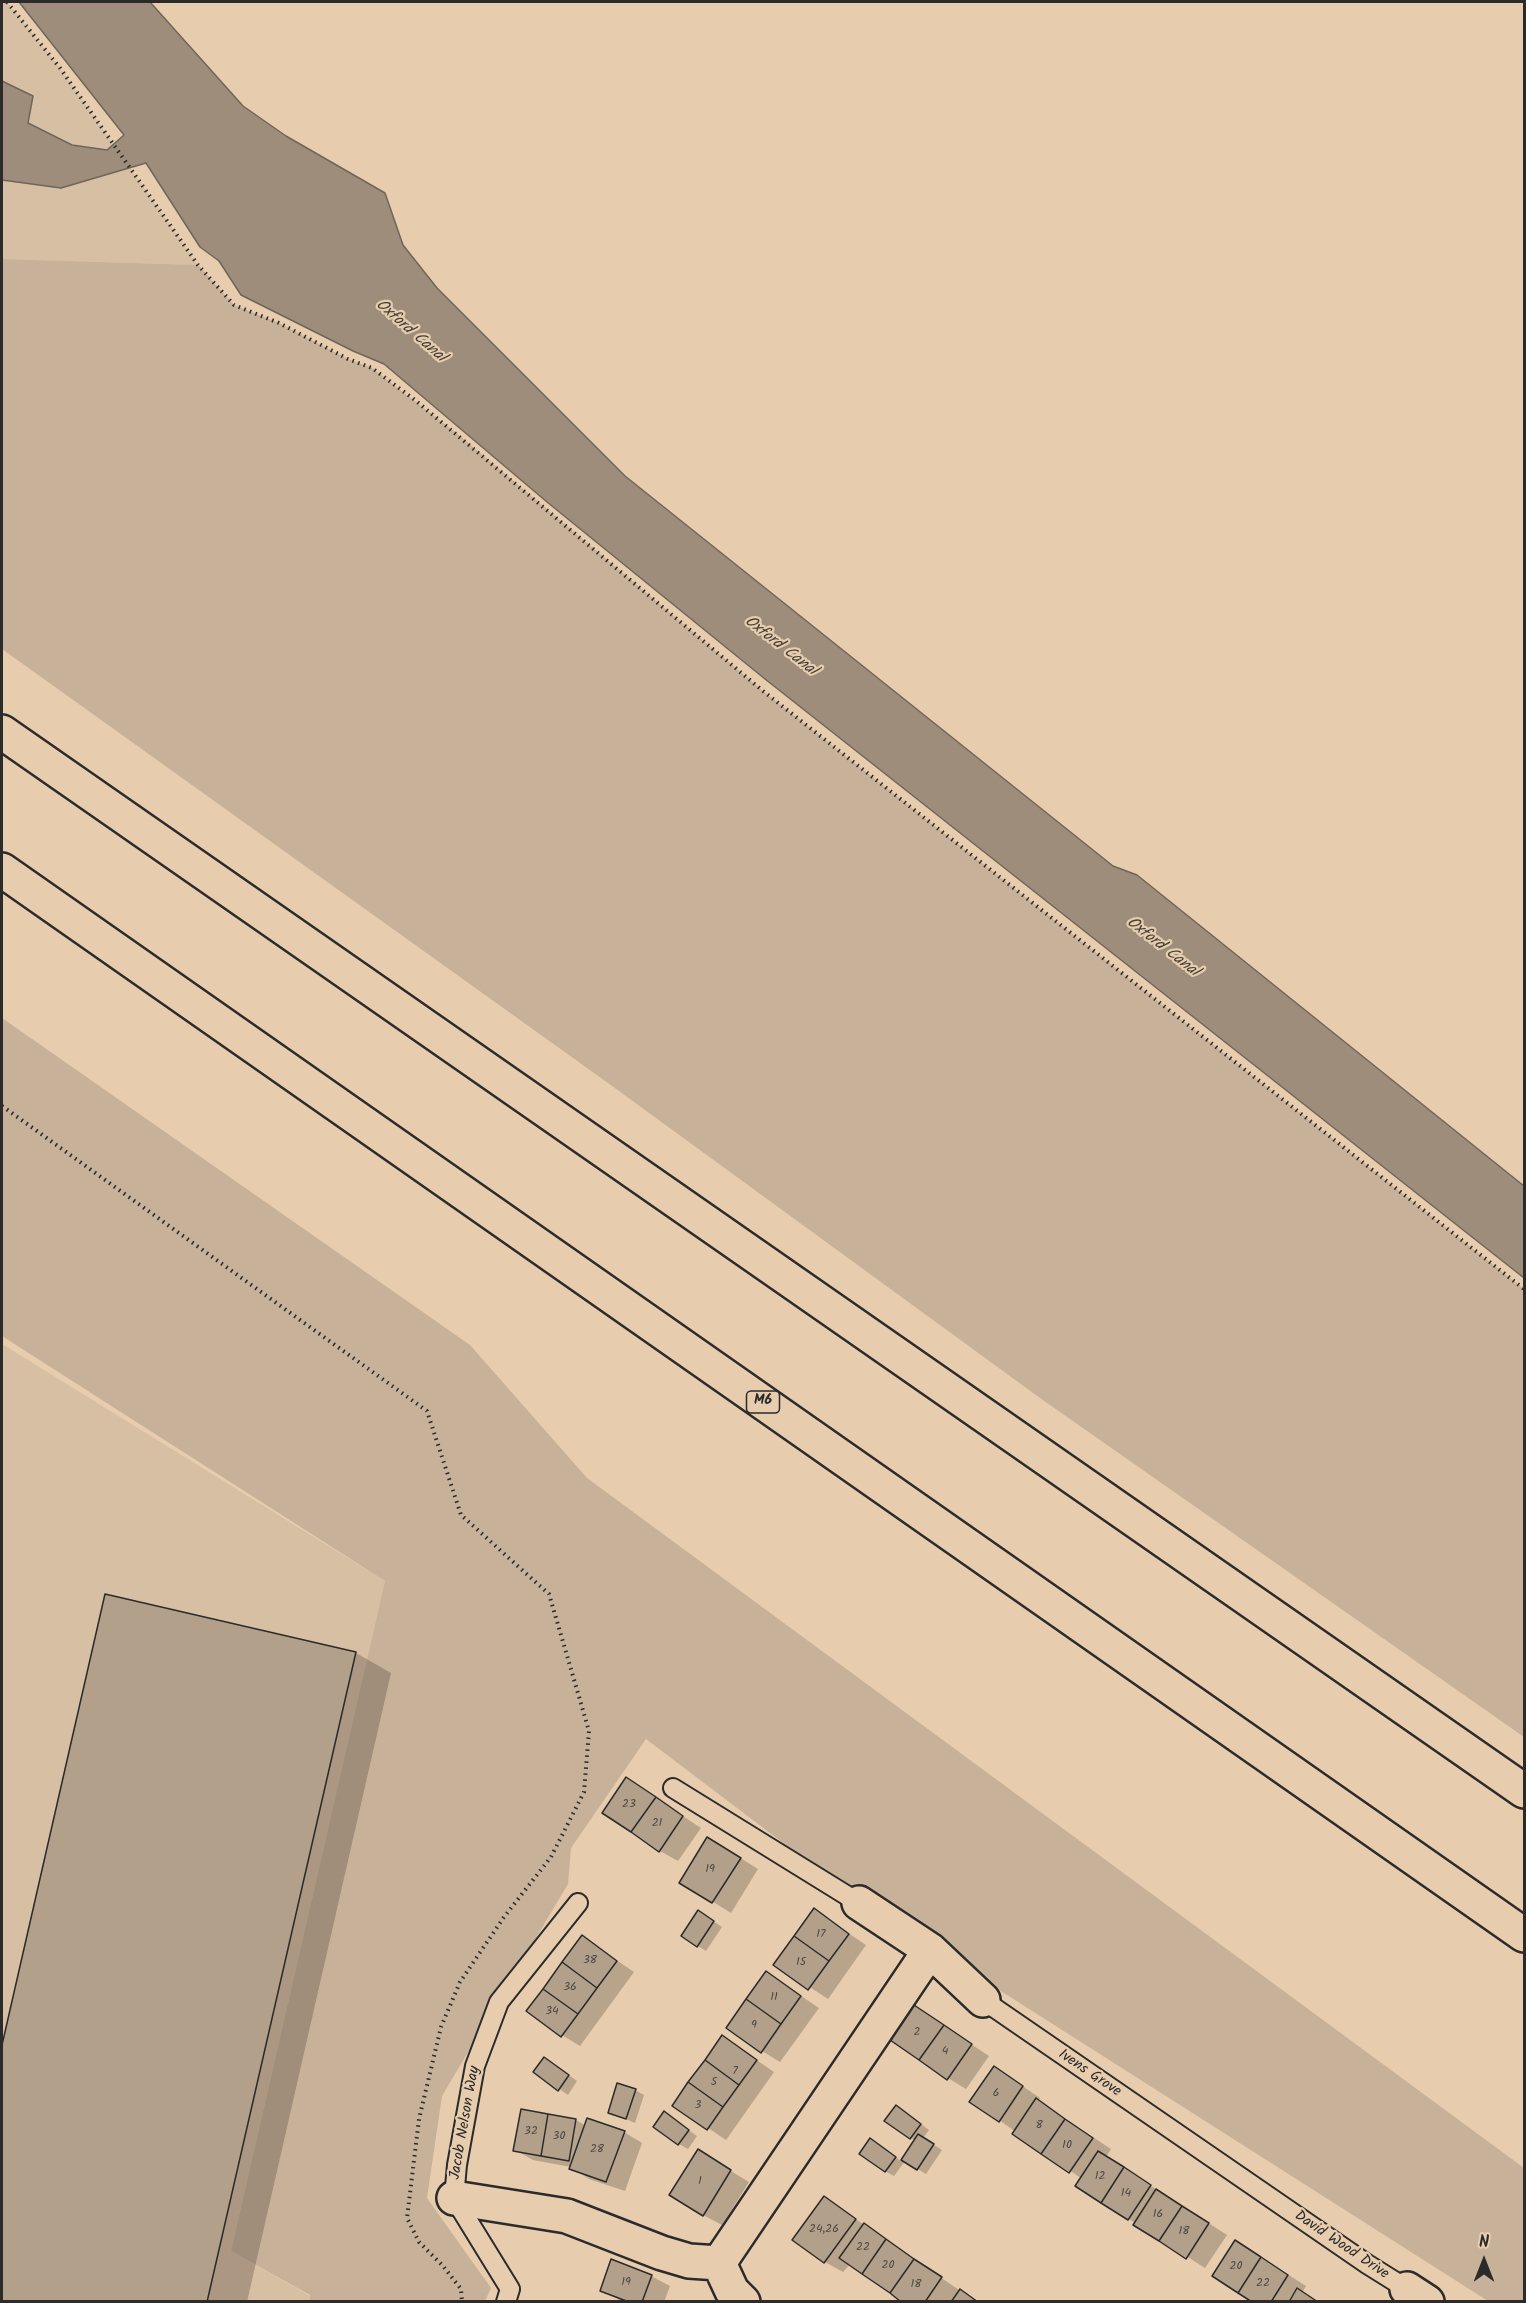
<!DOCTYPE html>
<html>
<head>
<meta charset="utf-8">
<style>
	body { margin:0 }
	#map { position:relative; width:1526px; height:2303px; overflow:hidden; background:#e7ccae; font-family:Kalam,sans-serif }
	canvas { display:block }
	.frame { position:absolute; inset:0; border:3px solid #2b2b2b; pointer-events:none }
	.north { position:absolute; left:1454px; top:2231px; width:60px; height:60px; -webkit-text-stroke:4px #e7ccae; paint-order:stroke; rotate:0deg; font-size:16px; font-weight:700; line-height:24px; text-align:center; color:#2b2b2b }
	.north::after { content:''; display:block; margin:auto; width:21px; height:27px; background:#2b2b2b; clip-path:polygon(50% 0,100% 100%,50% 72%,0 100%) }
</style>
</head>
<body>
<div id="map">
<canvas width="1526" height="2303"></canvas>
<div class="frame"></div>
<div class="north">N</div>
</div>
<script>
const ctx = document.querySelector('canvas').getContext('2d');
ctx.lineJoin = 'round';
function paint(path, color) { ctx.fillStyle = color; ctx.fill(path, 'evenodd'); }
const poly = rows => new Path2D(rows.map(r => 'M' + r).join(''));
function trace(path, color, width, dash) { ctx.strokeStyle = color; ctx.lineWidth = width; ctx.lineCap = dash ? 'butt' : 'round'; ctx.setLineDash(dash || []); ctx.stroke(path); }
function drawText(font, color, halo, rows, align = 'center') {
  ctx.font = font + ' Kalam,sans-serif'; ctx.lineWidth = 4.5; ctx.setLineDash([]); ctx.textBaseline = 'middle'; ctx.strokeStyle = halo; ctx.fillStyle = color; for (const [text, x, y, turn = 0] of rows) {
    ctx.save(); ctx.translate(x, y); ctx.rotate((+turn || 0) * Math.PI / 180); ctx.textAlign = isNaN(turn) ? turn : align; if (halo) ctx.strokeText(text, 0, 0); ctx.fillText(text, 0, 0); ctx.restore();
  }
}
const built = poly([
	[2,2,7,2,60,68,198,265,2,259],
	[2,1344,385,1581,231,2251,310,2296,310,2301,2,2301]
]);
const green = poly([
	[2,259,198,265,234,305,279,323,348,359,372,368,460,436,763,691,1524,1289,1524,1737,1040,1398,608,1083,2,649],
	[2,1018,470,1345,587,1478,1524,2168,1524,2301,1488,2301,861,1902,646,1739,571,1848,568,1884,442,2096,427,2198,491,2288,485,2301,310,2301,310,2295,231,2251,385,1581,2,1336]
]);
const water = poly([
	[19,2,150,2,243,106,286,136,385,193,403,245,437,288,625,476,1113,866,1137,875,1524,1186,1524,1278,765,679,547,502,384,364,353,351,241,295,219,261,200,247,146,163,61,188,2,180,2,81,33,96,28,123,72,145,107,150,124,135,19,2]
]);
const shadow = poly([
	[106,1596,356,1653,391,1673,247,2302,2,2302,2,2052],
	[627,1779,701,1828,678,1861,660,1851],
	[726,1849,758,1869,731,1913,681,1882],
	[814,1910,866,1945,828,1999,776,1965],
	[707,1917,722,1927,706,1951,698,1946],
	[582,1937,634,1972,580,2046,562,2035],
	[767,1973,819,2008,780,2062,762,2051],
	[915,2007,989,2056,966,2089,948,2078],
	[723,2037,774,2072,726,2140,674,2105],
	[553,2064,577,2081,568,2095,535,2072],
	[1012,2079,1040,2098,1038,2101,1111,2149,1106,2157,1227,2235,1205,2268,1129,2219,1082,2179,999,2120],
	[635,2090,644,2095,635,2123,610,2112],
	[905,2112,929,2130,923,2138,942,2150,926,2174,905,2161,894,2176,885,2171,880,2145,902,2162,915,2140,911,2138],
	[664,2113,697,2136,688,2149,679,2144],
	[576,2120,586,2126,624,2132,642,2143,625,2191,589,2179,571,2167,533,2160,515,2150],
	[716,2162,749,2182,722,2225,703,2215],
	[825,2198,959,2290,979,2302,903,2302,850,2264,843,2272,825,2262,795,2239],
	[1254,2253,1306,2286,1302,2293,1317,2302,1255,2302],
	[651,2276,670,2286,664,2302,623,2302,602,2290]
]);
const building = poly([
	[105,1594,356,1652,207,2302,2,2302,2,2045,105,1594],
	[626,1777,656,1797,631,1832,602,1813,626,1777],
	[656,1797,683,1816,659,1852,631,1832,656,1797],
	[707,1837,741,1858,712,1903,679,1883,707,1837],
	[814,1908,849,1934,829,1961,794,1936,814,1908],
	[698,1910,714,1921,697,1947,681,1936,698,1910],
	[582,1935,617,1961,597,1988,562,1962,582,1935],
	[794,1936,829,1961,808,1990,773,1965,794,1936],
	[562,1962,597,1988,578,2014,543,1989,562,1962],
	[766,1971,801,1996,781,2024,746,1999,766,1971],
	[543,1989,578,2014,561,2037,526,2011,543,1989],
	[746,1999,781,2024,761,2053,726,2028,746,1999],
	[914,2005,944,2025,919,2060,890,2040,914,2005],
	[944,2025,972,2044,947,2080,919,2060,944,2025],
	[722,2035,757,2060,739,2085,705,2060,722,2035],
	[544,2057,569,2075,558,2091,533,2072,544,2057],
	[705,2060,739,2085,723,2107,688,2082,705,2060],
	[994,2066,1023,2086,999,2122,969,2102,994,2066],
	[688,2082,723,2107,707,2130,672,2106,688,2082],
	[617,2083,636,2089,626,2119,608,2113,617,2083],
	[1036,2098,1065,2119,1041,2154,1012,2134,1036,2098],
	[896,2105,921,2124,910,2139,884,2121,896,2105],
	[521,2109,548,2114,541,2156,513,2151,521,2109],
	[664,2111,689,2130,678,2145,653,2127,664,2111],
	[548,2114,576,2119,569,2161,541,2156,548,2114],
	[587,2118,625,2131,606,2182,569,2169,587,2118],
	[1065,2119,1093,2138,1069,2173,1041,2154,1065,2119],
	[918,2134,934,2144,917,2170,901,2160,918,2134],
	[870,2138,896,2157,885,2172,859,2154,870,2138],
	[698,2149,731,2170,703,2216,669,2195,698,2149],
	[1098,2151,1124,2167,1101,2203,1075,2186,1098,2151],
	[1124,2167,1151,2185,1128,2220,1101,2203,1124,2167],
	[1156,2189,1182,2206,1159,2241,1133,2225,1156,2189],
	[824,2196,856,2219,824,2263,792,2240,824,2196],
	[1182,2206,1209,2223,1186,2259,1159,2241,1182,2206],
	[864,2223,886,2239,862,2274,839,2258,864,2223],
	[886,2239,914,2259,890,2293,862,2274,886,2239],
	[1235,2240,1261,2257,1238,2293,1212,2276,1235,2240],
	[1261,2257,1288,2275,1271,2302,1252,2302,1238,2293,1261,2257],
	[611,2259,652,2275,642,2302,629,2302,600,2291,611,2259],
	[914,2259,942,2277,925,2302,901,2302,890,2293,914,2259],
	[1297,2288,1318,2302,1289,2302,1297,2288],
	[960,2289,978,2302,951,2302,960,2289]
]);
const path = poly([
	[7,2,60,68,198,265,234,305,279,323,348,359,372,368,415,400,763,691,1524,1289],
	[2,1106,427,1411,461,1515,549,1594,589,1731,584,1792,551,1857,504,1917,460,1982,441,2027,419,2119,407,2218,419,2242,443,2266,461,2289,462,2302]
]);
const lane = poly([
	[673,1788,859,1903],
	[983,2000,1367,2264,1407,2289],
	[506,2302,510,2289,454,2198,457,2165,475,2066,499,2002,578,1903]
]);
const street = poly([
	[859,1903,930,1950,983,2000],
	[454,2198,567,2216,662,2253,689,2261,719,2263,732,2291,743,2302],
	[719,2263,930,1950],
	[1407,2289,1427,2302]
]);
const highway = poly([
	[2,732,1524,1791],
	[2,870,1524,1935]
]);
const numberNames = [
	["23",629,1805],
	["21",657,1824],
	["19",710,1870],
	["17",821,1935],
	["38",590,1961],
	["15",801,1963],
	["36",570,1988],
	["11",774,1998],
	["34",552,2012],
	["9",754,2026],
	["2",917,2033],
	["4",945,2052],
	["7",735,2072],
	["5",714,2083],
	["6",996,2094],
	["3",698,2106],
	["8",1039,2126],
	["32",531,2132],
	["30",559,2137],
	["10",1067,2146],
	["28",597,2150],
	["12",1100,2177],
	["1",700,2182],
	["14",1126,2194],
	["16",1158,2215],
	["24,26",824,2230],
	["18",1184,2232],
	["22",863,2248],
	["20",888,2266],
	["20",1236,2267],
	["19",626,2283],
	["22",1263,2284],
	["18",916,2285]
];
const shields = [
	[763,1402,33]
];
const shieldNames = [
	["M6",763,1402]
];
const streetNames = [
	["Ivens Grove",1089,2074,34],
	["Jacob Nelson Way",466,2123,-80],
	["David Wood Drive",1341,2246,34]
];
const waterNames = [
	["Oxford Canal",410,332,41],
	["Oxford Canal",780,647,38],
	["Oxford Canal",1162,948,38]
];
paint(built, '#d7bfa3');
paint(green, '#c8b199');
paint(water, '#9d8d7a');
trace(water, '#6f665a', 1.5);
paint(shadow, '#0003');
paint(building, '#b2a08a');
trace(building, '#2b2b2b', 1.5);
trace(lane, '#2b2b2b', 22);
trace(street, '#2b2b2b', 38);
trace(highway, '#2b2b2b', 38);
trace(path, '#2b2b2b', 4, [1.5, 4.5]);
trace(lane, '#e7ccae', 18);
trace(street, '#e7ccae', 33);
trace(highway, '#e7ccae', 33);
drawText('12px', '#4d4843', null, numberNames);
for (const [x, y, w] of shields) { const box = new Path2D(); box.roundRect(x - w / 2, y - 11, w, 22, 4.5); ctx.fillStyle = '#e7ccae'; ctx.fill(box); trace(box, '#2b2b2b', 1.5); }
drawText('bold 14px', '#2b2b2b', null, shieldNames);
drawText('15px', '#2b2b2b', '#e7ccae', streetNames);
drawText('italic 16px', '#423f3b', '#e7ccae', waterNames);
</script>
</body>
</html>
